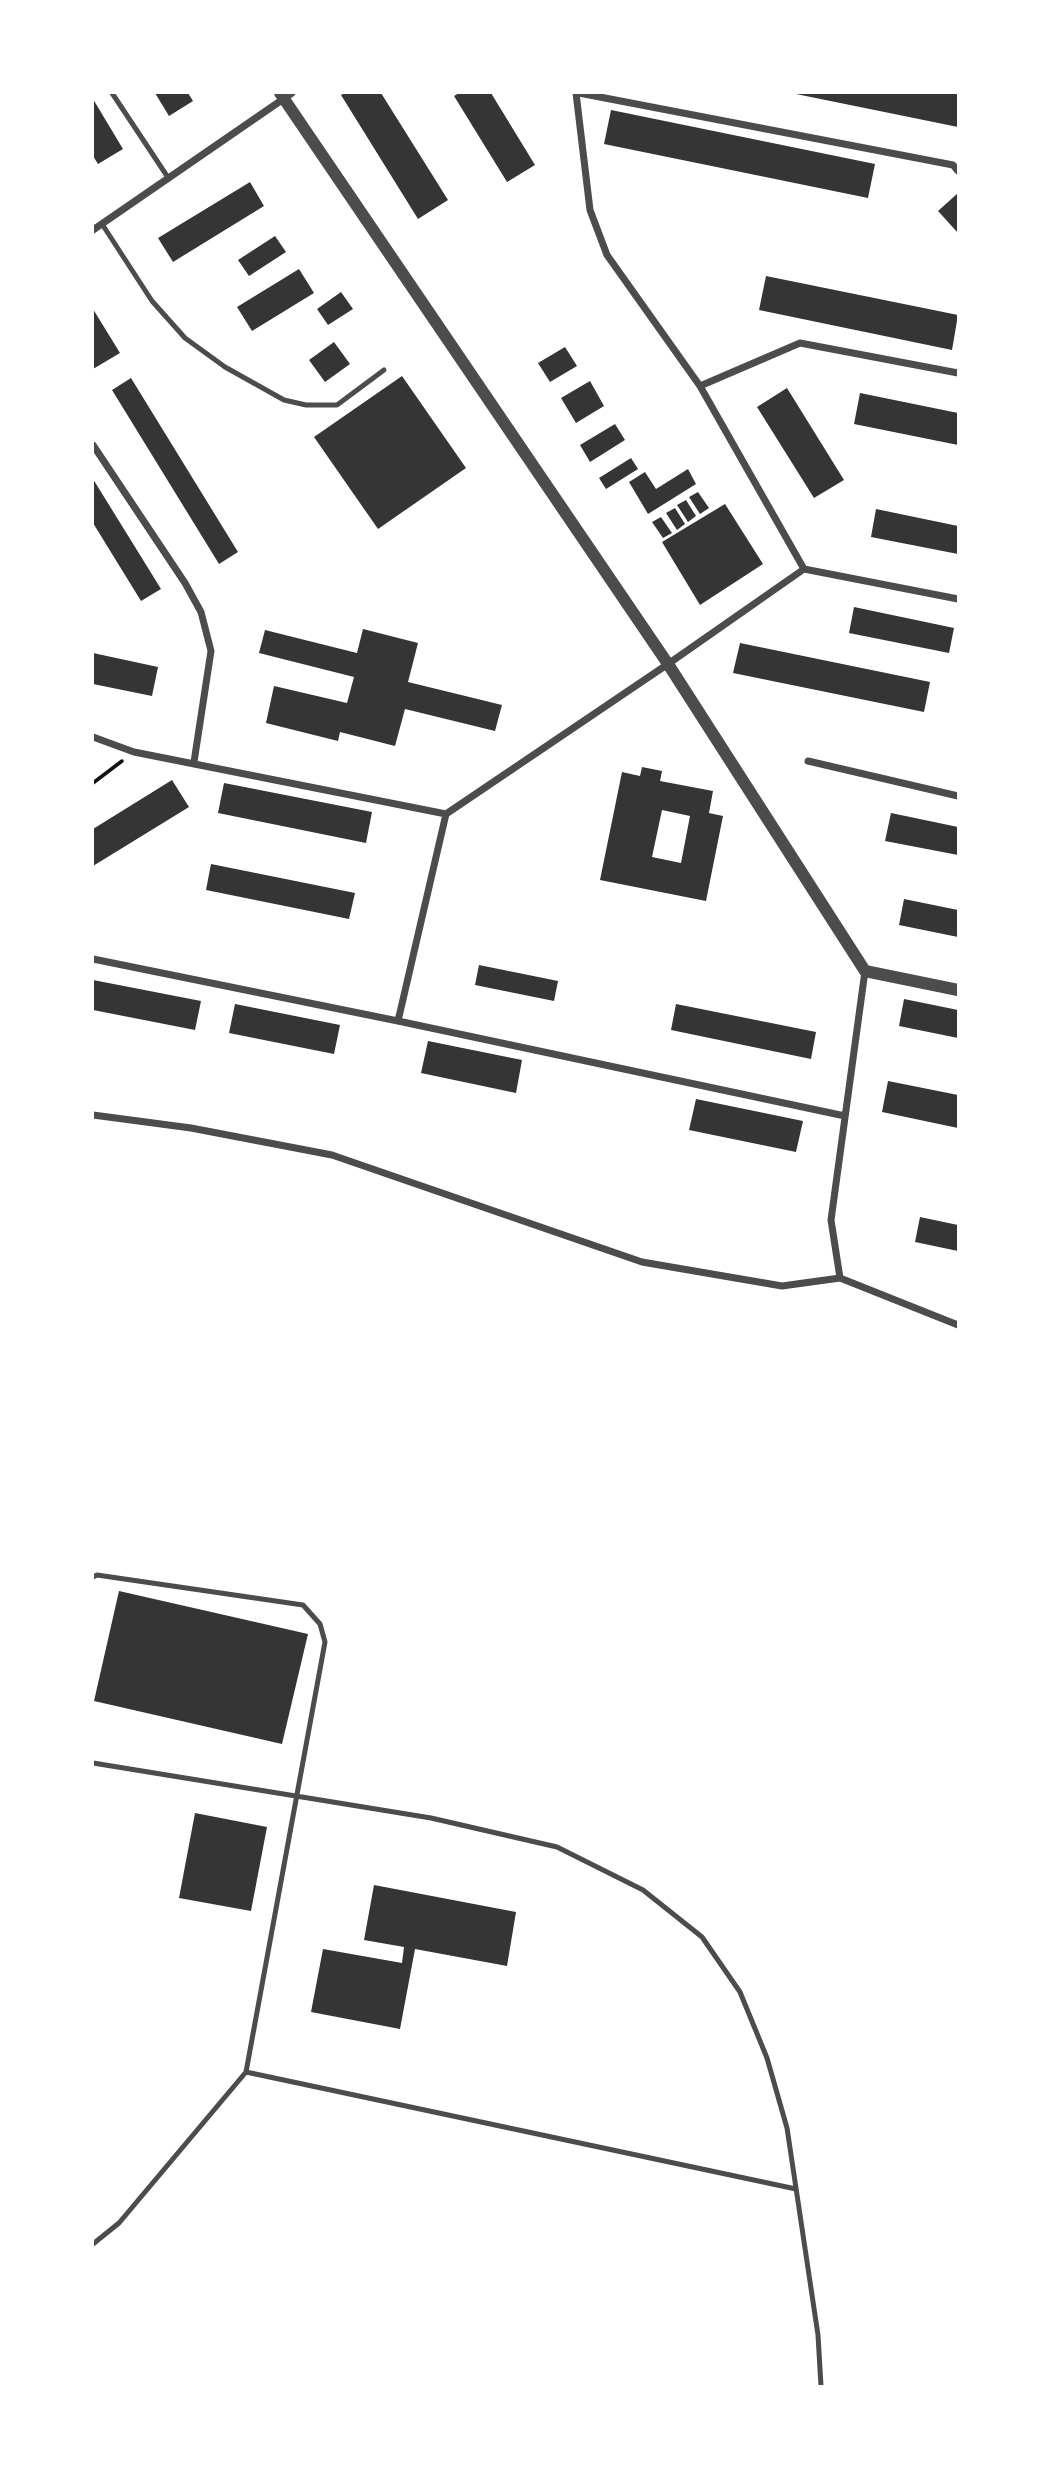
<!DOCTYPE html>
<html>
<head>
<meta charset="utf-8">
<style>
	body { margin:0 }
	#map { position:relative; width:1051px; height:2479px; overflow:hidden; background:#fff; font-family:"Archivo Narrow",sans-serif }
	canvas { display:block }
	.frame { position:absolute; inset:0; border:94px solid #fff; pointer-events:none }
</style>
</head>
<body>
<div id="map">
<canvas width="1051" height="2479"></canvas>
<div class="frame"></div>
</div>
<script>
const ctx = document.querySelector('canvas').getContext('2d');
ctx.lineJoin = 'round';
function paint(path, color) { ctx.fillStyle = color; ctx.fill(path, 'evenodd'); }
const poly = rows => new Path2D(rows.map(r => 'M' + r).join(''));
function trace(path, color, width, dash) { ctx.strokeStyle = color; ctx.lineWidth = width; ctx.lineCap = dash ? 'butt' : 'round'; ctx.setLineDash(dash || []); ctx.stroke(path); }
const building = poly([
	[155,93,188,93,193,101,169,116],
	[345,93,381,93,448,200,418,219,341,95],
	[459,93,491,93,535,165,507,182,454,96],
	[796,93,958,93,958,127,796,94],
	[93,99,123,149,98,164,93,156],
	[611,110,875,164,868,198,604,144],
	[250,182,264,206,173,262,158,238],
	[958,193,958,233,938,211],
	[275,236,286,252,249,276,238,260],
	[299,269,314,293,252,331,237,307],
	[766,276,958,315,952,350,759,310],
	[341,292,353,309,328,325,317,309],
	[93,309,120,353,93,369],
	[334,342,350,364,325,382,309,360],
	[565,347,577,366,550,382,538,363],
	[402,376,466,468,378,529,314,437],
	[131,378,238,552,219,564,112,390],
	[590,381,604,406,576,423,561,398],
	[787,388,844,480,814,498,757,407],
	[860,393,958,413,958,445,854,424],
	[615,424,625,440,590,462,580,445],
	[631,458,638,469,606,489,599,478],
	[688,469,696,484,648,514,629,482,645,472,656,489],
	[93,479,161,589,141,601,93,523],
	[698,492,709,508,700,514,689,497],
	[686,500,696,516,688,522,677,505],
	[725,504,763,564,700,605,662,542],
	[675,508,685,524,677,530,666,513],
	[876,509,958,526,958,554,871,537],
	[661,517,672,533,663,538,652,522],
	[854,607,954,628,949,653,849,633],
	[363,629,418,643,408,682,502,705,495,731,405,709,395,746,340,732,338,741,266,723,274,686,347,703,354,677,259,653,265,630,357,653],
	[740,643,930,682,924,712,733,673],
	[93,653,158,667,152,696,93,684],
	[642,767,662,771,660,781,713,791,709,813,723,816,706,901,600,880,622,772,640,776],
	[662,810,690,816,681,863,652,857],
	[172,780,189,807,93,866,93,829],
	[224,783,372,812,366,843,218,813],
	[891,813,958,827,958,855,885,841],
	[211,864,355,893,349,919,206,890],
	[904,899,958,910,958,937,899,925],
	[479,965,558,981,554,1001,475,985],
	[93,980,201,1001,195,1030,93,1010],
	[904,999,958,1010,958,1038,899,1026],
	[235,1004,340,1025,334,1054,229,1033],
	[676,1004,816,1032,811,1059,671,1030],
	[428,1041,522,1060,516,1093,421,1073],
	[888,1081,958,1095,958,1128,882,1112],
	[696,1099,803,1121,796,1152,689,1130],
	[920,1217,958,1225,958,1251,915,1242],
	[119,1591,308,1634,282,1744,94,1701],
	[195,1813,267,1827,251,1911,179,1898],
	[374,1885,516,1912,507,1966,415,1949,400,2029,311,2012,323,1949,402,1963,404,1947,364,1940]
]);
const path = poly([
	[93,783,122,761]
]);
const service = poly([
	[112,93,169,179],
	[102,224,152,301,185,338,225,367,284,400,306,405,337,405,384,370],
	[93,1577,97,1575,303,1605,320,1624,325,1642,246,2072,119,2223,93,2244],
	[93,1763,431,1818,557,1847,643,1890,702,1937,740,1992,767,2058,787,2128,818,2335,821,2386],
	[246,2072,796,2189]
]);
const minor = poly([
	[576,93,590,210,607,255,700,386,804,569],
	[579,93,953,165,958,171],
	[93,230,292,93],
	[700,386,800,343,958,373],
	[93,445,185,583,201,612,211,651,194,762],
	[93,737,134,752,446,814,668,664,804,569,958,599],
	[808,761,958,796],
	[93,959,398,1021,845,1116],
	[398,1021,446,814],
	[93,1115,191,1128,332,1155,642,1262,782,1286,840,1278,958,1325],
	[840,1278,831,1220,865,971]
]);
const tertiary = poly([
	[280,93,668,664,865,971,958,990]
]);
paint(building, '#353535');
trace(path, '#111', 3.5);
trace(service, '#4c4c4c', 5);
trace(minor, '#4c4c4c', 7);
trace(tertiary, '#4c4c4c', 12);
</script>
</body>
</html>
